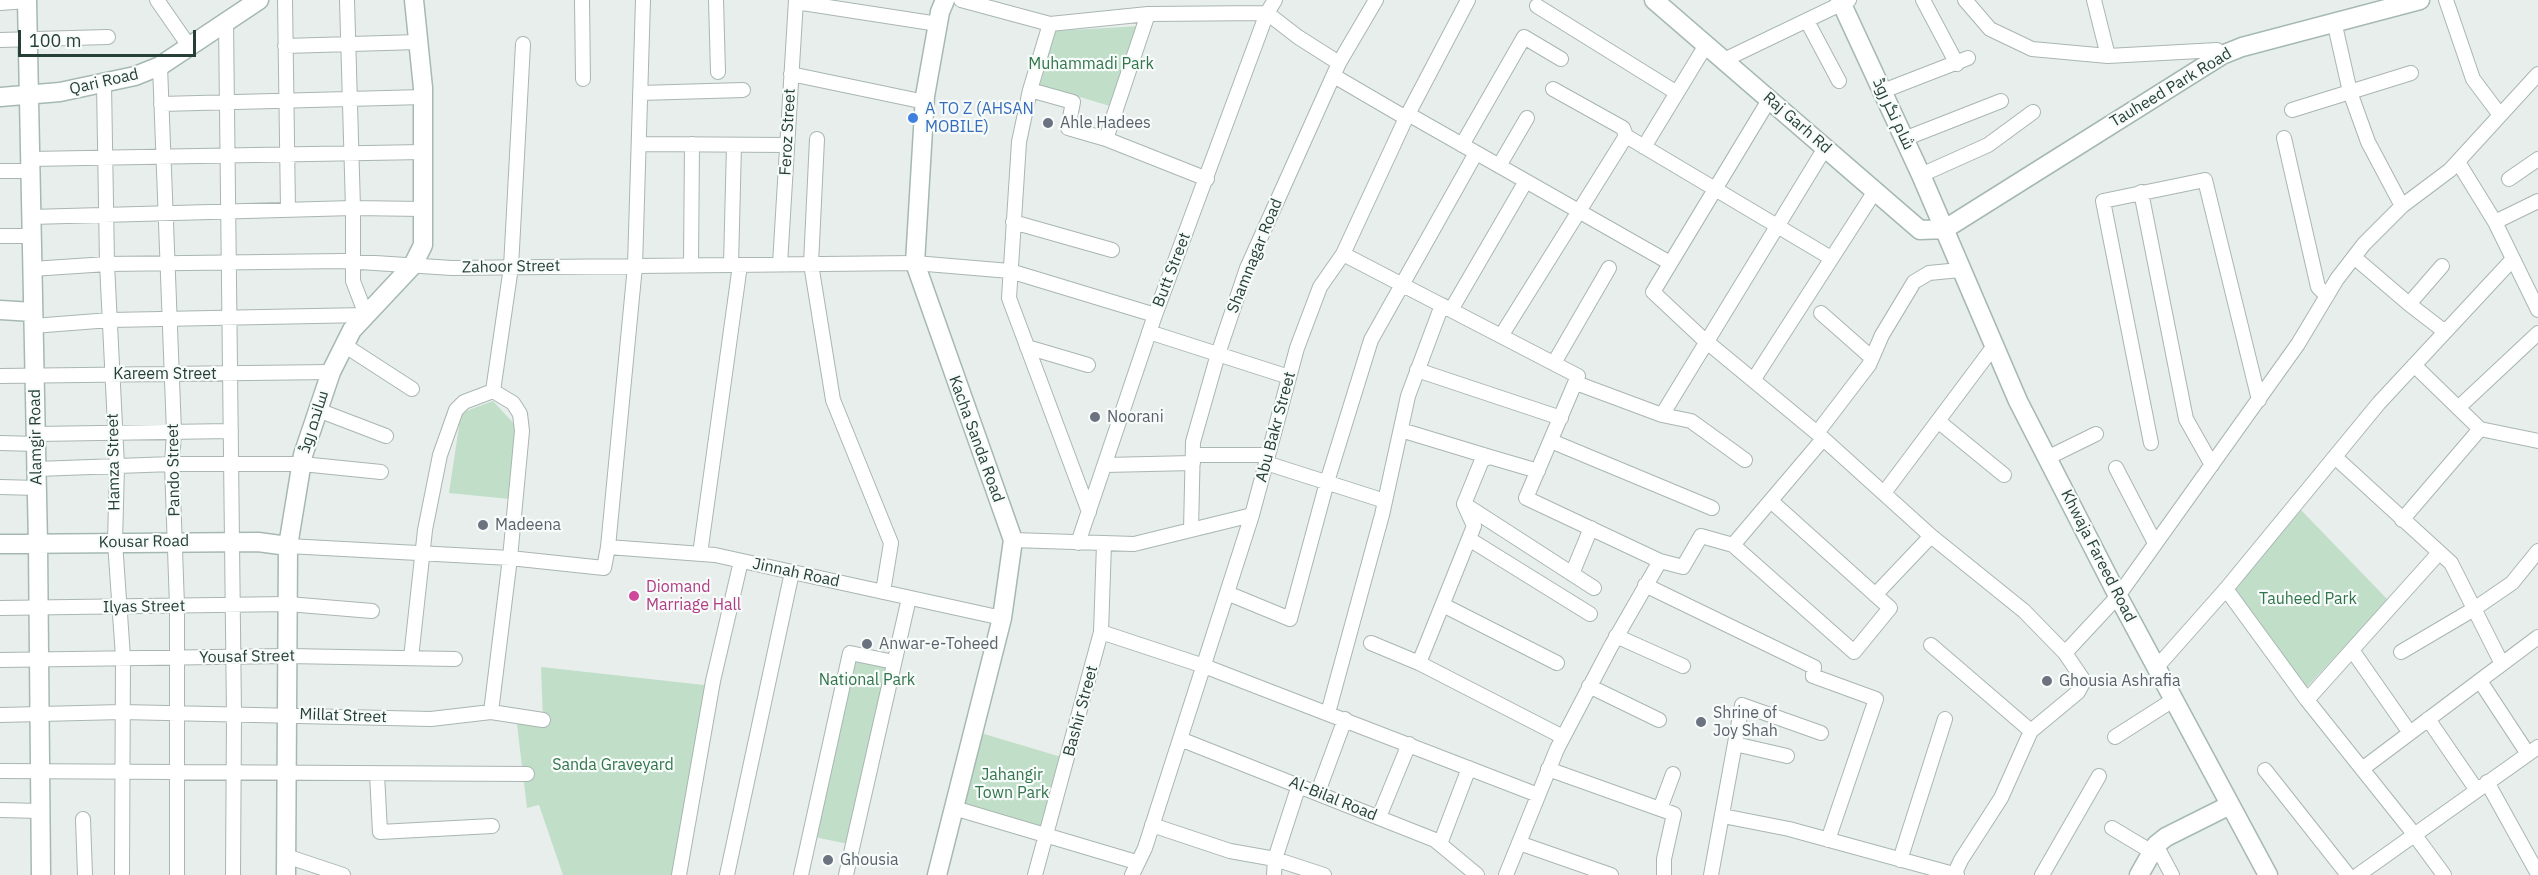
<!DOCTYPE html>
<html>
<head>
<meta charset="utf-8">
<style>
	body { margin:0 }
	#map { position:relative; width:2538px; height:875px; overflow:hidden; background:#e7eeeb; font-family:"IBM Plex Sans",sans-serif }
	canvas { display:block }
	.scale { position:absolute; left:18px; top:30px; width:178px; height:27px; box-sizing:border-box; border:3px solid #264039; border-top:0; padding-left:8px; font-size:18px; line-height:21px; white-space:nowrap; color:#264039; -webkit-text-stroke:4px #f7fbf9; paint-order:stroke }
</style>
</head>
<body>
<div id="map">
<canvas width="2538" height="875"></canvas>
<div class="scale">100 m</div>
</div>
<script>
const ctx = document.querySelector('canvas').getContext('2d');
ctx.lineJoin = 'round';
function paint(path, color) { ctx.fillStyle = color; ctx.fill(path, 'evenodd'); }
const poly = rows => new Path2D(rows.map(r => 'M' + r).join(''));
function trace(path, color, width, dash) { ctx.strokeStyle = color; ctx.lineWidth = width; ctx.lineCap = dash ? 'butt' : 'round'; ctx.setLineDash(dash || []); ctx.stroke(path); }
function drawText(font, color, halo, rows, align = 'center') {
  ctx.font = font + ' "IBM Plex Sans",Cairo,sans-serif'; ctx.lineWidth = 4.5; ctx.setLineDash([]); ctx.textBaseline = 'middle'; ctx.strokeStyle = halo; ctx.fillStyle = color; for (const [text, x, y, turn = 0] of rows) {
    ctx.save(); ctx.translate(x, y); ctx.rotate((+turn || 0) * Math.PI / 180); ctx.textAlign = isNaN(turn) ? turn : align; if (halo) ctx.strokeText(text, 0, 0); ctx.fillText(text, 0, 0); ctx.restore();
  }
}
const green = poly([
	[1140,26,1113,107,1040,85,1055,31],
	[493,401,516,426,510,499,449,493,461,413],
	[2301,510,2388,600,2305,689,2233,590],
	[850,653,894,662,853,845,810,836],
	[541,667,713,686,679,875,563,875,539,805,527,808,516,716,543,720],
	[974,731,1068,759,1045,835,954,808]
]);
const street = poly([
	[157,0,189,46],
	[285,0,288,210],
	[582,0,583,79],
	[716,0,718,72],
	[961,0,1050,24,1148,14,1267,13,1298,37,1339,63],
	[1923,0,1957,64],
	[1965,0,1990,29,2032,49,2108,56,2217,50,2222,55],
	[2094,0,2108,56],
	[2446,0,2473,79,2500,115],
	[796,2,938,24],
	[0,3,27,1],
	[1537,6,1677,93],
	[1807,21,1839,81],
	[2334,21,2350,92,2368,142,2402,206],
	[226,22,234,715,233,875],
	[1050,24,1030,90,1019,142,1009,298,1089,512],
	[0,40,108,37],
	[285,46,418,42],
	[1724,60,1849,0],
	[160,66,174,432,172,464,177,606,177,875],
	[791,74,925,102],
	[1334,76,1406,118],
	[104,84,107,264,117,466,115,542,123,657,122,875],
	[1553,89,1623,128,1626,136,1831,258],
	[1030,90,1073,102,1068,128,1106,139,1207,179],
	[1883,91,1968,58],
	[640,93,743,90],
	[1769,100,1653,292,1701,337,1817,433,1931,536,2024,611,2065,653,2118,596,2298,344,2337,279,2364,244,2402,206,2450,170,2538,74],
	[161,104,423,97],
	[2292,110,2411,73],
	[1408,114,1670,263],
	[2284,138,2318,287,2327,296],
	[817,139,811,264,833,400,891,543,883,592],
	[1106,139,1148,14],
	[1904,139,2001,101],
	[639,144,787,145],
	[1462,145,1524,37,1561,59],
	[1644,147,1706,45],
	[30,159,423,152],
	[2458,162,2495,222,2538,310],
	[1499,166,1527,118],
	[0,171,30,171],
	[1921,175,1988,145,2033,112],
	[2509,179,2538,159],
	[2141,192,2186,419,2212,465],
	[31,217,353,208,423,209],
	[1013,222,1112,250],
	[2495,222,2538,201],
	[0,236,31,236],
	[1343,254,1578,376,1526,498,1660,561,1683,567,1701,536,1733,545],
	[2354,257,2409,304],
	[780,264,796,0],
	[691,265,692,144],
	[731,265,734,145],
	[2442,266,2409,304,2444,331],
	[32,269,107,264,344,261,452,268,915,263,1010,271,1155,315],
	[1451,310,1526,181],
	[1821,313,1872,358],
	[33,326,110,320,366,315,353,281,353,208,347,0],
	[1149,332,1289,377],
	[1501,336,1626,136],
	[344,345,412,389],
	[1027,347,1088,365],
	[1554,363,1609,268],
	[2414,365,2480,429,2538,441],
	[1417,370,1561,418],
	[0,376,331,372],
	[1754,379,1875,191],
	[1576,383,1662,415,1691,421,1745,460],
	[2458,408,2538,333],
	[318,410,386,436],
	[1662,415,1825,148],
	[1938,421,2004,475],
	[1401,430,1490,457],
	[1817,433,1869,365,1882,335,1914,282,1929,273,1960,270],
	[36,434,231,431],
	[1551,441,1712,508],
	[0,443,36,444],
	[2151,443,2103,201,2205,180,2259,400],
	[1193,455,1268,455],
	[2335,457,2451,563,2502,664],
	[2047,458,2096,434],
	[1266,463,1385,501],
	[1105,465,1193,463],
	[2116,468,2155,543],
	[37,469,172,464,302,464,381,472],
	[0,487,37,488],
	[1884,493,1994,346],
	[1771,501,1890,608,1854,652,1733,545,1823,439],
	[1464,504,1594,588],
	[2402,520,2480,429],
	[1191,530,1193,442,1218,354,1247,268,1339,63,1376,0],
	[1469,539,1590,614],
	[1013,540,1134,544,1252,515],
	[1078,543,1155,315,1267,13,1275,0],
	[288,546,510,558,604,568,608,547,715,555,1002,618],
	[608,547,635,266,643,0],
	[700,554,740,265],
	[1572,574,1591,528],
	[1645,585,1814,667,1813,676,1876,699,1828,840],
	[2226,589,2307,700,2414,834,2444,875],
	[1227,593,1290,619,1327,482,1371,340,1476,153],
	[1875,595,1931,536],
	[1443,605,1557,663],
	[0,608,288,604,372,611],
	[1101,632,1204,666,1538,795],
	[1616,636,1683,666],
	[1371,643,1419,663,1563,737],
	[1931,645,2031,731],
	[2352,650,2410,733],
	[2401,652,2474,609,2512,583,2538,551],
	[411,658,425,530,440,455,456,410,464,402,493,391,511,267,523,44],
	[0,660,287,656,455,659],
	[1419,663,1474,526,1464,504,1482,460,1490,457,1538,471],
	[2156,668,2226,589,2379,403,2513,259],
	[2480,681,2528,754],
	[1589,686,1659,720],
	[2307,700,2438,554],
	[491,712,543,720],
	[1328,713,1382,515,1408,396,1442,305],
	[0,715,122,712,431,719,491,712,510,558,522,431,520,414,513,403,493,391],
	[2428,719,2476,789],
	[2115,737,2173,700],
	[1180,739,1435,840,1477,875],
	[1735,744,1787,756],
	[1548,769,1674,814,1664,859,1664,875],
	[2362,769,2538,637],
	[2265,770,2348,875],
	[0,771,527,774],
	[377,774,380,832,492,826],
	[2487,782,2538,874],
	[1318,792,1345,719],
	[954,808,1136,862],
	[1660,809,1673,774],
	[0,810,41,811],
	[1723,816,1789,829,1957,875],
	[1379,817,1409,744],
	[83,819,85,875],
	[1152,825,1230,851,1275,859,1324,875],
	[2112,828,2152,852],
	[1519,843,1611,875],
	[1440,844,1469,768],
	[2156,845,2172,875],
	[286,856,343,875],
	[1900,860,1945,719],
	[679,875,713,681,741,561],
	[727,875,792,572],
	[801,875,850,653,894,662],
	[846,875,909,598],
	[1035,875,1101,632,1104,544],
	[1132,875,1145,848,1252,515,1297,348,1320,287,1343,254,1406,118,1468,0],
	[1274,875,1275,859,1299,785],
	[1506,875,1557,749,1610,648,1660,561],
	[1711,875,1742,705,1821,733],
	[1954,875,1961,860,2001,798,2031,731,2078,692,2084,681,2065,653],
	[2042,875,2099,776],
	[2358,875,2538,747]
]);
const secondary = poly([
	[27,0,38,545,41,875],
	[1654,0,1920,230,1945,229],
	[1840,0,1921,175,2018,401,2118,596,2268,875],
	[0,97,60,92,135,76,160,66,259,0],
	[1945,229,2222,55,2242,47,2420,0],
	[0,310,33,312],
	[0,544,258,542,288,546],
	[286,875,288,546,303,455,331,372,352,330,413,265,423,245,423,88,414,0],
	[937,875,1002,618,1013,540,915,263,925,96,940,12,945,0],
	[2139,875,2156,845,2166,837,2228,806]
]);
const markers = [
	[913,118,6,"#3f7fe0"],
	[1048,123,6,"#6b7280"],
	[1095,417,6,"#6b7280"],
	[483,525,6,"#6b7280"],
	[634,596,6,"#d1479c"],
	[867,644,6,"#6b7280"],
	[2047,681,6,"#6b7280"],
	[1701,722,6,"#6b7280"],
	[828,860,6,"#6b7280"]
];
const parkNames = [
	["Muhammadi Park",1091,64],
	["Tauheed Park",2308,599],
	["National Park",867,680],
	["Sanda Graveyard",613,765],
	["Jahangir",1012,775],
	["Town Park",1012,793]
];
const streetNames = [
	["Qari Road",104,82,-13],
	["Tauheed Park Road",2171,88,-31],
	["شام نگر روڈ",1893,114,65],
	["Raj Garh Rd",1797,123,41],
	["Feroz Street",788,132,-87],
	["Shamnagar Road",1255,256,-68],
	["Zahoor Street",511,267,-1],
	["Butt Street",1172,270,-69],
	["Kareem Street",165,374],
	["ساندہ روڈ",314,422,-72],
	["Abu Bakr Street",1276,427,-75],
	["Alamgir Road",36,437,-91],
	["Kacha Sanda Road",976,439,70],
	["Hamza Street",114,462,-91],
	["Pando Street",174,470,-91],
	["Kousar Road",144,542,-1],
	["Khwaja Fareed Road",2098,556,63],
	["Jinnah Road",796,573,12],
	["Ilyas Street",144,607,-1],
	["Yousaf Street",247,657,-1],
	["Bashir Street",1081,711,-75],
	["Millat Street",343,716,2],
	["Al-Bilal Road",1333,799,22]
];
const shopNames = [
	["A TO Z (AHSAN",925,109],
	["MOBILE)",925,127]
];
const worshipNames = [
	["Ahle Hadees",1060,123],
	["Noorani",1107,417],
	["Madeena",495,525],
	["Anwar-e-Toheed",879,644],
	["Ghousia Ashrafia",2059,681],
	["Shrine of",1713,713],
	["Joy Shah",1713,731],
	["Ghousia",840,860]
];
const hotelNames = [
	["Diomand",646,587],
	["Marriage Hall",646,605]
];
paint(green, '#c1dec9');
trace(street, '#a9b6b2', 16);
trace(secondary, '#a5b9b2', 21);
trace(street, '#fff', 14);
trace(secondary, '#fff', 18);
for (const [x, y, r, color] of markers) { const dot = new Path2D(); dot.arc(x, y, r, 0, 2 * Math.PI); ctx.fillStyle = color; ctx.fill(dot); trace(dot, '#f7fbf9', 2); }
drawText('16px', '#32754c', '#f7fbf9', parkNames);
drawText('16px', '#264039', '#f7fbf9', streetNames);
drawText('16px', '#366cbe', '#f7fbf9', shopNames, 'left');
drawText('16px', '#5b616d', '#f7fbf9', worshipNames, 'left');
drawText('16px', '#b23c85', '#f7fbf9', hotelNames, 'left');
</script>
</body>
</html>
